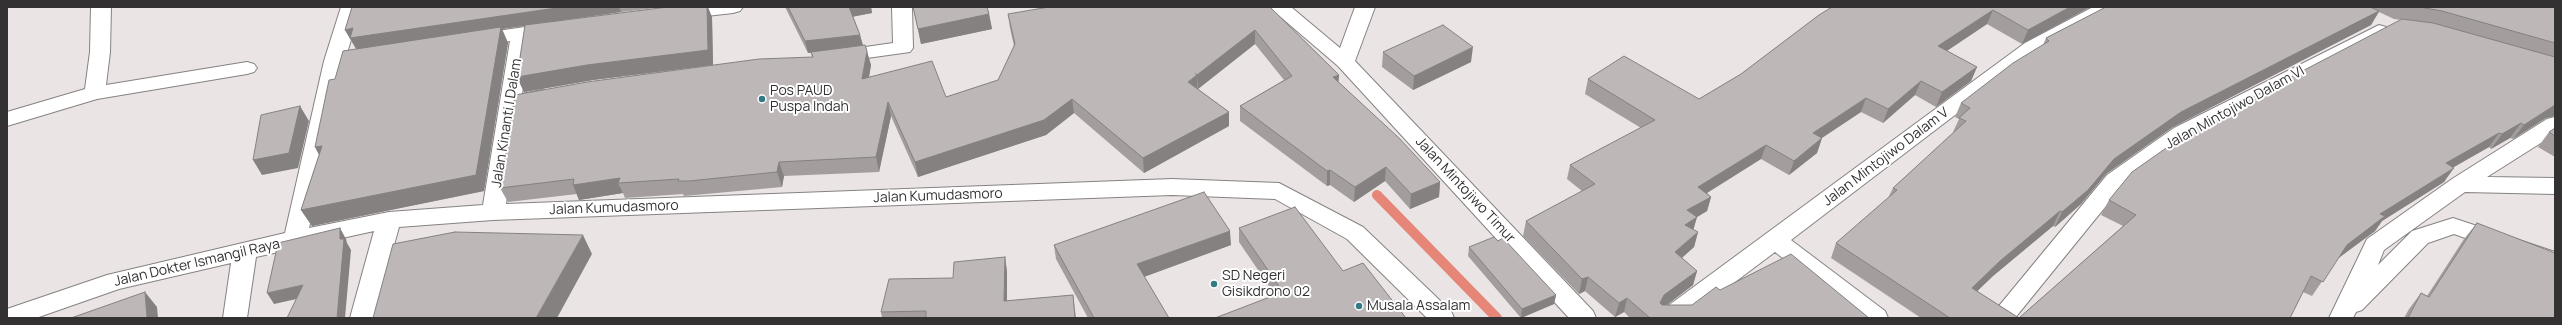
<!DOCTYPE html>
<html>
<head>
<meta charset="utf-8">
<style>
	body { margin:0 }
	#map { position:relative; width:2562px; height:325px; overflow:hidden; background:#eae5e4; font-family:Manrope,sans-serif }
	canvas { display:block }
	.frame { position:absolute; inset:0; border:8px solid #333131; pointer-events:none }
</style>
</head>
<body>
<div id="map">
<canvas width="2562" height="325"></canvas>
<div class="frame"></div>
</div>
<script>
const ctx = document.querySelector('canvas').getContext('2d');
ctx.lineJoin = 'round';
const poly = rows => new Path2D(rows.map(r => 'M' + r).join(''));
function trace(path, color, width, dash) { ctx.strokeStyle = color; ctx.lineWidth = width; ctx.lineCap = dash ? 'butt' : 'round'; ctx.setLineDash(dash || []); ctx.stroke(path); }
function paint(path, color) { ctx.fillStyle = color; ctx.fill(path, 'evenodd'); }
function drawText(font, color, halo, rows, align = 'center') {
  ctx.font = font + ' Manrope,sans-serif'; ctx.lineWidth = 4; ctx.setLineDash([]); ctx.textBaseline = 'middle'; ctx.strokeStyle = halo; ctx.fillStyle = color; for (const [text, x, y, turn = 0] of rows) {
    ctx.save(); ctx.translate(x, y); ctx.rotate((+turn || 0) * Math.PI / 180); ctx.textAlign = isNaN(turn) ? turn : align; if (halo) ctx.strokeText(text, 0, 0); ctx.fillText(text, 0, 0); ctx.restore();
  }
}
const stream = poly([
	[1377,195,1497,318]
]);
const minor = poly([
	[91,7,111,7,110,52,106,85,247,62,254,64,257,68,254,72,247,74,97,99,7,126,7,112,85,89,90,52,91,7],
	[341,7,361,7,347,53,371,50,378,52,381,56,378,60,343,66,309,228,389,212,483,205,510,41,476,46,469,44,466,40,469,36,476,34,553,23,560,25,563,29,560,33,530,38,522,94,542,90,549,92,552,97,549,102,520,108,506,204,1172,179,1279,183,1363,227,1451,311,1454,318,1427,318,1347,239,1275,199,1172,195,493,220,399,227,374,318,350,318,374,231,256,257,247,318,223,318,231,263,119,289,36,318,7,318,7,309,107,275,285,233,324,61,341,7],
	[681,7,743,7,740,11,733,13,680,19,673,17,670,13,673,9,681,7],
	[892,7,912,7,913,48,910,52,838,62,831,60,828,56,831,52,893,43,892,7],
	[1269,7,1291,7,1340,48,1355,7,1375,7,1355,61,1593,311,1596,318,1569,318,1338,66,1269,7],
	[2093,7,2118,7,2115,11,2039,51,1791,240,1885,311,1888,318,1859,318,1775,252,1687,318,1658,318,1661,311,2025,43,2093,7],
	[2379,25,2386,27,2389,31,2386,35,2190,138,2123,185,2015,318,1989,318,2107,175,2174,128,2379,25],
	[2555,117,2555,134,2487,177,2555,178,2555,194,2465,192,2384,250,2378,265,2412,231,2453,218,2555,252,2555,270,2454,234,2428,243,2362,310,2356,312,2353,318,2329,318,2367,239,2452,179,2547,119,2555,117]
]);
const wall = poly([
	[352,7,664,7,621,12,561,20,712,17,713,65,593,80,524,92,517,77,525,26,502,29,508,43,484,191,312,226,301,210,319,155,315,147,335,79,356,49,345,30],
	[785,7,871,7,872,13,853,16,860,35,863,45,871,65,869,77,946,97,998,80,1014,46,1010,28,1008,14,1270,7,1339,75,1338,82,1440,182,1439,197,1410,209,1385,181,1354,202,1330,185,1327,186,1240,121,1240,106,1284,80,1255,44,1198,89,1229,112,1229,126,1144,173,1074,113,1046,135,918,177,891,116,879,172,784,176,782,187,695,195,684,196,683,194,625,198,623,193,579,200,577,194,508,202,500,188,812,57,811,53,808,53],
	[913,7,987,7,989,14,992,29,921,44],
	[2090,7,2022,44,1987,24,1947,51,1977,67,1971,81,1936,107,1915,95,1883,123,1861,112,1822,138,1817,153,1789,175,1761,159,1707,193,1711,197,1707,211,1697,217,1693,230,1698,232,1694,247,1682,258,1697,271,1693,285,1667,305,1692,305,1720,290,1869,318,1630,318,1624,312,1615,317,1585,291,1579,294,1523,236,1526,221,1582,191,1567,179,1570,165,1641,128,1585,94,1588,79,1699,99,1741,74,1819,15],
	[2106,7,2555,7,2555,119,2555,116,2546,118,2513,139,2510,138,2491,149,2489,147,2453,167,2444,182,2382,221,2375,231,2338,258,2312,296,2303,292,2290,318,1921,318,1831,258,1836,243,1888,198,1893,188,1954,132,1953,132,1959,119,1955,117,1961,103,2043,45,2046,38],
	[2379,12,2394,19,2401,20,2109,200,2101,215,2123,226,2019,318,1977,291,1993,276,2053,226,2055,227,2081,204,2106,174,2173,127,2371,25],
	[1383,52,1471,62,1413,90,1382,67],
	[2555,128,2555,157,2538,147,2549,132],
	[2477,223,2555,318,2404,318,2409,309,2421,293,2427,296,2464,239],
	[1239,228,1343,271,1275,295,1239,242],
	[1498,241,1556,295,1554,304,1521,318,1468,256,1469,247],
	[1054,245,1231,245,1144,277,1169,318,1088,318,1056,259],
	[1005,257,1007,272,1007,301,1073,295,1076,318,882,318,881,312,953,278]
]);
const shadedWall = poly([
	[563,7,619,7,621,12,502,29,508,43,484,191,312,226,301,210,357,50,345,30,353,28],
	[707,7,708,7,712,17,713,65,593,80,524,92,517,77],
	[849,7,871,7,872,13,852,17],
	[2070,7,2090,7,2022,44,2028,30],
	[1993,10,1987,24,1933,60,1938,46],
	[2379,11,2371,25,2173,127,2106,174,2081,204,2055,227,2062,212,2114,159,2181,112],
	[989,14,992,29,921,44,918,29],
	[1255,30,1255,44,1198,89,1197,75],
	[860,35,863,46,808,53,805,41],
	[1473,47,1471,62,1413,90,1414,76],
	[867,51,871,65,866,94,862,79],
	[1977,67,1971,81,1936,107,1942,92],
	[1197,75,1197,90,1188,82],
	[1339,75,1338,90,1333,77],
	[1921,81,1915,95,1883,123,1888,109],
	[1866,98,1861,112,1808,147,1813,133],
	[1072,99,1074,113,1046,135,918,177,915,162],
	[888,102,891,116,879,172,876,157],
	[2555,105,2555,116,2546,118,2513,139,2524,125],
	[300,106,309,121,298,168,262,175,253,160],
	[1229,112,1229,126,1144,173,1143,158],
	[2521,123,2510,138,2491,149,2502,134],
	[2499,133,2489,147,2435,178,2446,163],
	[1822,138,1817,153,1789,175,1794,161],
	[1766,145,1761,159,1694,201,1698,187],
	[322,146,324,163,315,147],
	[779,162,784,176,782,187,777,172],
	[1386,167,1385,181,1354,202,1355,187],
	[2454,168,2444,182,2382,221,2375,231,2336,260,2347,245,2380,214],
	[1330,170,1330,185,1327,186,1327,171],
	[620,178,618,183,623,193,579,200,573,185],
	[1440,182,1439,197,1410,209,1411,194],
	[1711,197,1707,211,1697,217,1693,231,1681,239,1687,210],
	[2060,211,2053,226,1993,276,1965,303,1972,288,2000,261],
	[340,228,346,239,347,243,351,250,345,318,337,318,340,239],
	[1230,231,1231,245,1138,279,1137,264],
	[1698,232,1694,247,1671,267,1675,252],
	[583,235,592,254,557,318,536,318],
	[1005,257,1007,272,1007,316,1004,301],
	[1697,271,1693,285,1660,310,1660,303,1664,295],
	[1588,277,1585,291,1579,294,1582,279],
	[303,285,310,296,274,304,267,293],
	[145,292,157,307,158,318,147,318],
	[1556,295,1554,304,1521,318,1522,309],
	[1627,298,1624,312,1615,317,1619,303]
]);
const building = poly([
	[352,7,563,7,350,38,353,28,345,30,352,7],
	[668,7,707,7,708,50,587,65,517,77,525,25,668,7],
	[788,7,849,7,860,35,805,41,788,7],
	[913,7,987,7,989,14,918,29,913,7],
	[1049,7,1270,7,1339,75,1333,77,1399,138,1440,182,1411,194,1386,167,1355,187,1330,170,1327,171,1240,106,1292,76,1255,30,1197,75,1195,73,1197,75,1188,82,1229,112,1143,158,1072,99,1044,120,915,162,888,102,876,157,779,162,777,172,689,181,678,181,679,179,618,183,620,178,573,185,574,179,500,188,515,95,587,82,759,59,813,57,811,52,865,45,867,51,862,79,932,61,946,97,998,80,1015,44,1008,14,1049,7],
	[1832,7,2070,7,2028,30,1993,10,1938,46,1977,67,1942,92,1921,81,1888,109,1866,98,1813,133,1822,138,1794,161,1766,145,1698,187,1711,197,1687,210,1697,217,1685,225,1698,232,1675,252,1697,271,1664,295,1660,303,1662,305,1692,305,1716,287,1720,290,1791,254,1869,318,1650,318,1627,298,1619,303,1588,277,1582,279,1526,221,1595,184,1570,165,1655,120,1588,79,1624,56,1699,99,1741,74,1819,15,1832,7],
	[2106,7,2370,7,2379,11,2181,112,2114,159,2088,190,2062,212,2060,211,2000,261,1972,288,2019,318,2136,215,2109,200,2132,172,2199,125,2402,19,2433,23,2555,57,2555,105,2524,125,2521,123,2502,134,2499,133,2446,163,2454,168,2380,214,2385,216,2347,245,2323,282,2311,276,2290,318,1950,318,1836,243,1897,190,1893,188,1966,121,1959,118,1970,108,1961,103,2013,63,2049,41,2046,38,2106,7],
	[2419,7,2555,7,2555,43,2442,11,2419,7],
	[1443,25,1473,47,1414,76,1383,52,1443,25],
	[501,27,476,175,301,210,322,146,315,147,329,80,335,79,343,51,501,27],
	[300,106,289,153,253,160,261,115,300,106],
	[2555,128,2555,136,2549,132,2555,128],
	[1204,192,1230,231,1137,264,1169,318,1094,318,1054,245,1204,192],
	[1295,207,1343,271,1363,263,1406,318,1215,318,1283,292,1239,228,1295,207],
	[2477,223,2555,253,2555,318,2408,318,2421,293,2429,297,2477,223],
	[340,228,340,239,344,239,337,318,287,318,303,285,267,293,278,243,340,228],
	[455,232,583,235,536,318,373,318,393,244,455,232],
	[1494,237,1498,241,1503,238,1556,295,1522,309,1469,247,1494,237],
	[1005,257,1004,301,1073,295,1075,318,926,318,926,311,881,312,889,279,953,278,954,262,1005,257],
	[145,292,147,318,71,318,145,292]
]);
const markers = [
	[762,99,4,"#347a85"],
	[1214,284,4,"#347a85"],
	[1359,306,4,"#347a85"]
];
const poiNames = [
	["Pos PAUD",770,91],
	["Puspa Indah",770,107],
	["SD Negeri",1222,276],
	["Gisikdrono 02",1222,292],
	["Musala Assalam",1367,306]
];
const streetNames = [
	["Jalan Mintojiwo Dalam VI",2235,108,-29],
	["Jalan Kinanti I Dalam",507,123,-81],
	["Jalan Mintojiwo Dalam V",1886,157,-37],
	["Jalan Mintojiwo Timur",1465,190,47],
	["Jalan Kumudasmoro",938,196,-2],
	["Jalan Kumudasmoro",614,208,-2],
	["Jalan Dokter Ismangil Raya",197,263,-13]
];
trace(stream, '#e58678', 10);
trace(minor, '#868281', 2);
paint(minor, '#fff');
paint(wall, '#a39e9d');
paint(shadedWall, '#848180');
paint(building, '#bdb8b7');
trace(building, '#848180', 1);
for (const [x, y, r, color] of markers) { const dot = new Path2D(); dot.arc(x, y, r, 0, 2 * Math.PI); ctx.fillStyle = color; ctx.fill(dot); trace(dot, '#fff', 1.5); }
drawText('14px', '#333131', '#fff', poiNames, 'left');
drawText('14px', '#333131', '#fff', streetNames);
</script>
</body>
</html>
